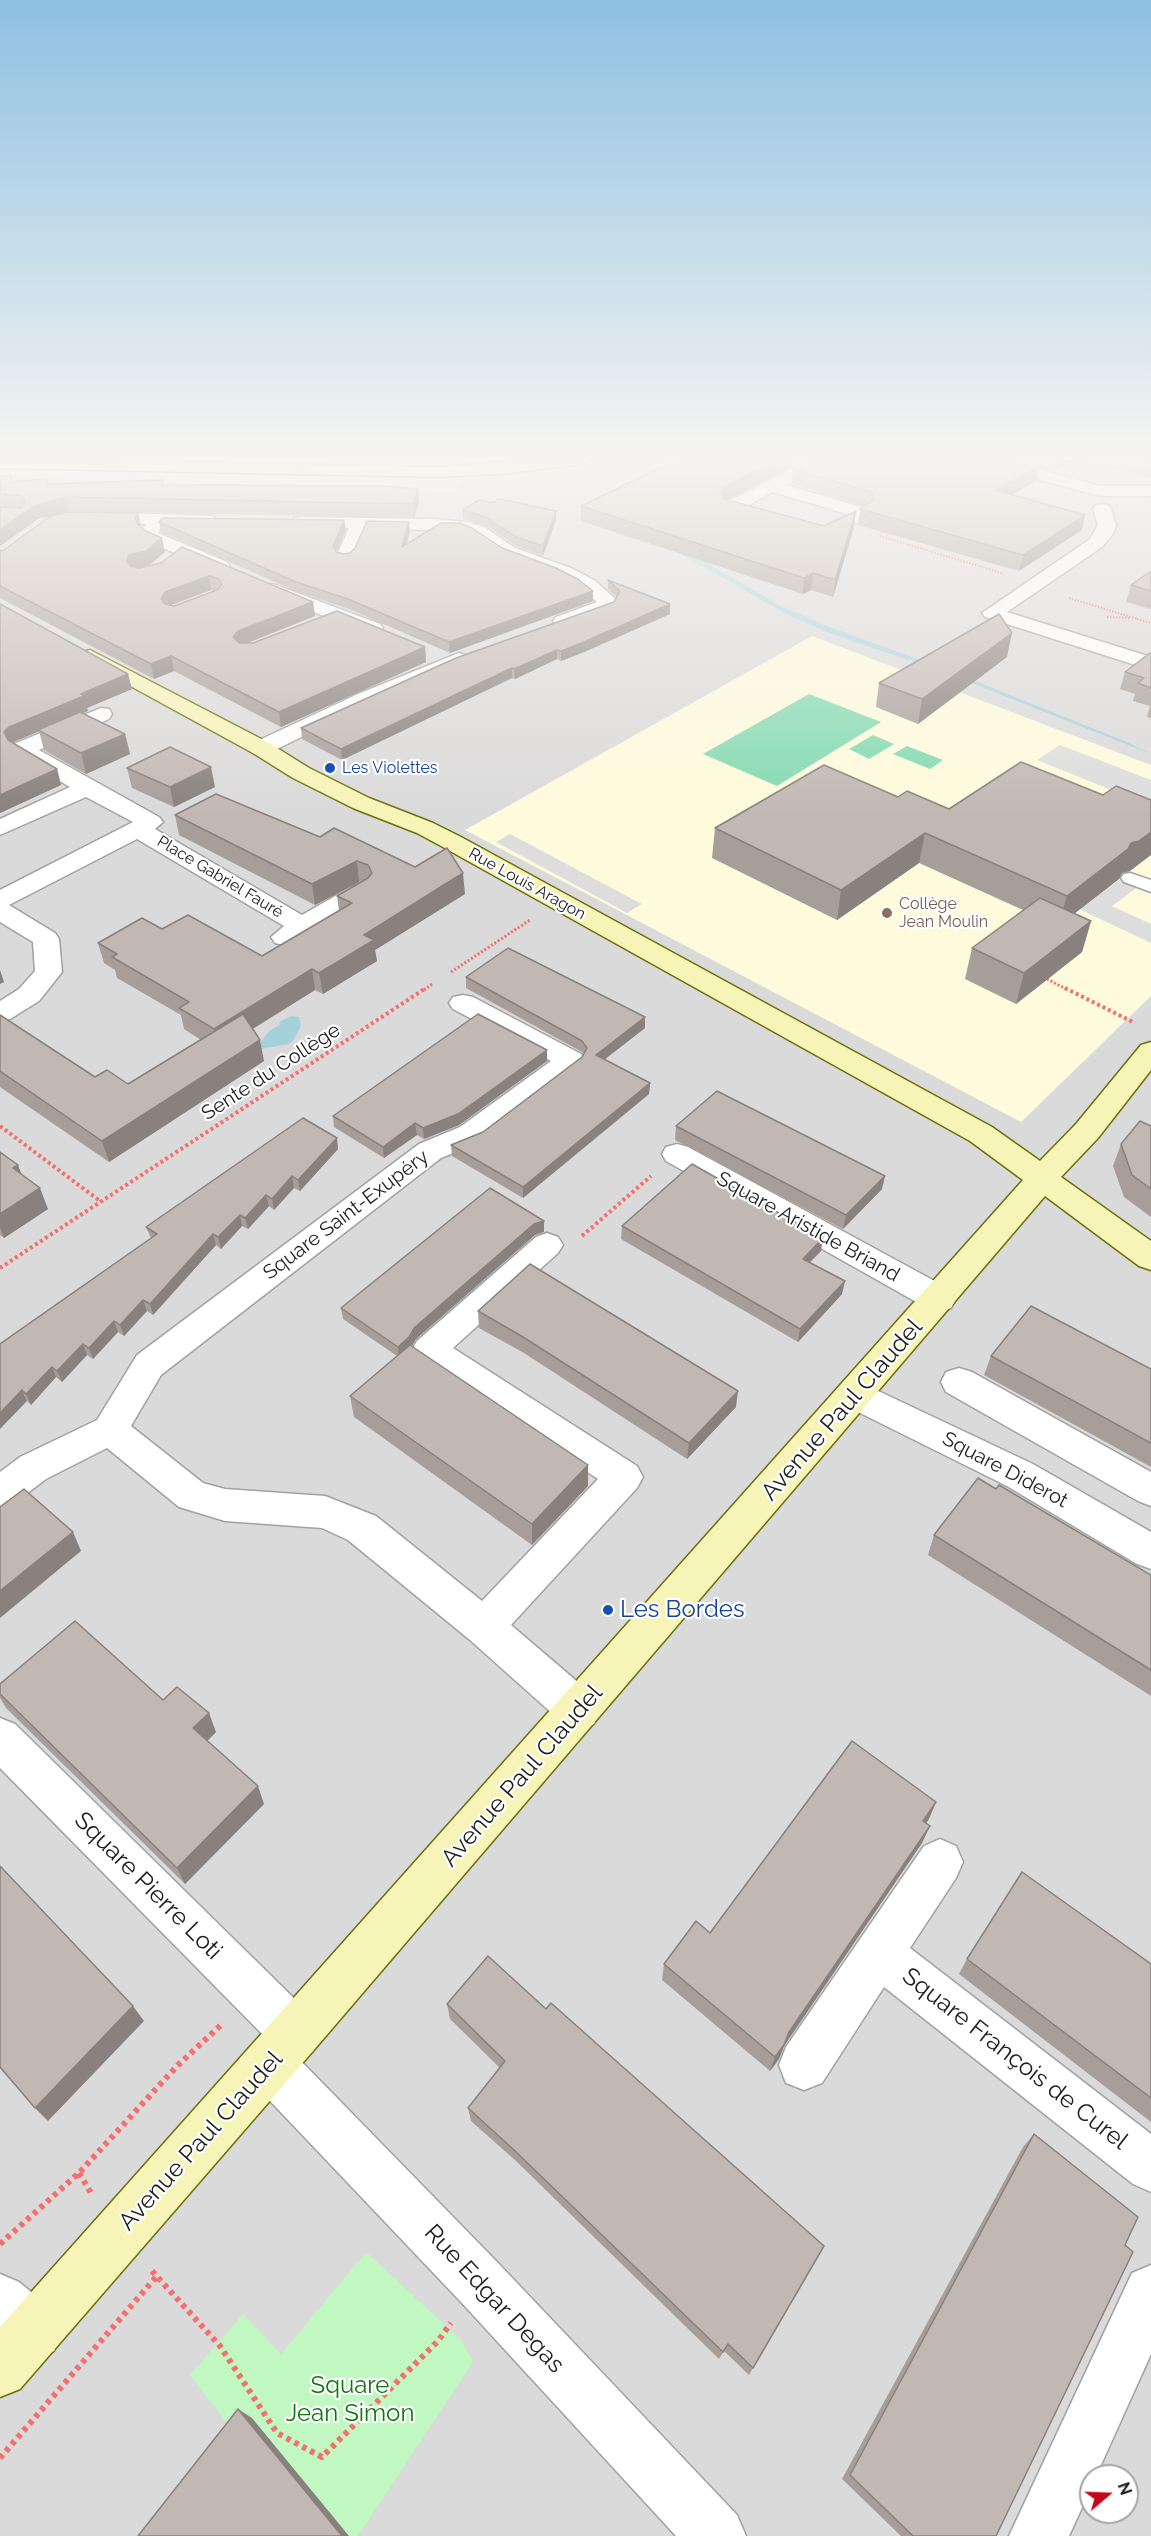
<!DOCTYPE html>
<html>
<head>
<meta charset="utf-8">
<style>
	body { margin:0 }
	#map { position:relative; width:1151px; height:2536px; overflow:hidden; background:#eee9e3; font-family:Raleway,sans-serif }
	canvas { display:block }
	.north { position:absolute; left:1079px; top:2464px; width:60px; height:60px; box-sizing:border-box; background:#fff; border:2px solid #a5a5a5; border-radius:50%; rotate:71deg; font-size:16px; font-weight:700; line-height:24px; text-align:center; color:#1d1d1d }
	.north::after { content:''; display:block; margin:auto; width:21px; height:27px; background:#c20818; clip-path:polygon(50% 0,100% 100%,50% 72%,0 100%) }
</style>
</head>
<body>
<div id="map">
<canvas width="1151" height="2536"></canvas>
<div class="north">N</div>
</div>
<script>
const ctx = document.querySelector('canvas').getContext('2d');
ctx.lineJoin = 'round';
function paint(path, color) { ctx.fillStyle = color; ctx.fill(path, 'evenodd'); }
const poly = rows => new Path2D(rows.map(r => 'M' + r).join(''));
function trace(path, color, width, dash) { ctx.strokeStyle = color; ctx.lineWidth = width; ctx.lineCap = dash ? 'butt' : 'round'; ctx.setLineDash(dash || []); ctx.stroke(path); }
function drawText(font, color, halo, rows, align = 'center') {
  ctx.font = font + ' Raleway,sans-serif'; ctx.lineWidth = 4.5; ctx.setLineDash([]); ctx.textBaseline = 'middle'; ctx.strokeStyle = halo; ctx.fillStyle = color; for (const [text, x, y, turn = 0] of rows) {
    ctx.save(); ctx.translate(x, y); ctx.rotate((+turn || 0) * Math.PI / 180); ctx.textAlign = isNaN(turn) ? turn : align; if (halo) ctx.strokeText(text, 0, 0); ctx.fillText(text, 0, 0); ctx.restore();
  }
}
const residential = poly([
	[477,459,1151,459,1151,2536,0,2536,0,475,455,492],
	[1091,2476,1127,2476,1127,2512,1091,2512]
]);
const education = poly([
	[812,636,1151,765,1151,996,1021,1122,465,830]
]);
const park = poly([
	[366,2252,461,2340,473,2362,358,2536,349,2536,252,2419,238,2437,190,2375,243,2314,281,2354]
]);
const pitch = poly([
	[809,694,881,722,777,786,703,754],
	[873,735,894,744,869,759,849,749],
	[907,746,943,760,930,769,893,754]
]);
const parking = poly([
	[1060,745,1151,780,1151,806,1037,760],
	[510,834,642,904,627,913,496,842],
	[1119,880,1138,887,1112,906,1151,924,1151,943,1079,909]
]);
const water = poly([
	[672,549,690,553,779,605,824,625,953,672,1127,742,1151,754,938,670,832,634,788,615],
	[291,1016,299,1017,301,1026,293,1041,289,1044,261,1049,259,1045,269,1031,280,1025,279,1022]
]);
const pathFar3 = poly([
	[880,536,1002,573],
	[1069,598,1138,619],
	[1107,617,1130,618],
	[1137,619,1151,623]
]);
const pathFar2 = poly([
	[451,972,530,920],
	[1047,979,1068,990],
	[424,990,432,984]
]);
const pathFar1 = poly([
	[1065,988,1135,1023],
	[0,1126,100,1201],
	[582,1236,651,1176],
	[0,1268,426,988]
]);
const path = poly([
	[79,2173,91,2193],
	[0,2244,79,2173,177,2066,221,2025],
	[152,2271,220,2346,277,2433,322,2457,438,2341,451,2323],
	[0,2458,157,2276]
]);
const lane = poly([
	[1130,873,1151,880,1151,892,1124,882,1121,878,1124,874,1130,873]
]);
const street = poly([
	[811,459,831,459,786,485,868,509,871,513,868,517,823,540,810,537,807,533,810,529,821,529,847,514,773,492,745,507,769,513,772,517,769,521,757,521,724,512,721,508,724,504,811,459],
	[973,459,1000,459,1100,486,1151,486,1151,496,1100,496,975,462,973,459],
	[1102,504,1108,505,1111,509,1116,525,1113,534,1102,547,1007,612,1151,657,1151,670,985,617,982,613,1090,539,1098,525,1093,509,1096,505,1102,504],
	[96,512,213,516,216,520,213,524,163,524,158,533,227,562,230,566,227,570,221,572,215,570,144,540,140,533,146,524,90,521,87,517,90,513,96,512],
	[300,517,433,519,469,522,486,528,515,548,571,568,594,580,618,601,613,609,570,625,556,625,553,621,556,617,597,602,580,588,557,576,503,556,474,536,461,531,366,528,354,557,351,561,345,562,339,561,336,557,349,528,294,526,291,522,294,518,300,517],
	[273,584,380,624,383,628,380,632,366,632,266,594,264,590,266,586,273,584],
	[459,653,466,655,469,659,466,663,372,702,269,753,261,755,253,753,250,748,253,743,358,694,459,653],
	[101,708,109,709,112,714,109,719,39,750,159,817,163,822,155,829,302,915,351,887,360,884,369,887,373,892,369,897,293,943,284,945,275,943,271,937,284,926,137,839,9,905,55,933,59,939,62,972,39,1001,10,1019,0,1021,0,1001,19,989,35,971,33,942,0,922,0,890,133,822,86,797,0,835,0,819,70,787,14,754,11,749,14,744,101,708],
	[463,995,473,997,581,1054,585,1060,581,1066,482,1141,441,1158,161,1375,131,1426,203,1483,225,1489,325,1496,376,1516,482,1601,598,1479,417,1359,412,1350,417,1341,536,1237,547,1233,558,1237,563,1245,558,1253,453,1348,637,1466,643,1477,637,1488,511,1625,594,1696,600,1710,594,1724,579,1730,564,1724,470,1640,348,1540,322,1528,225,1521,179,1507,107,1448,46,1479,13,1504,0,1509,0,1472,20,1457,97,1420,137,1355,419,1144,460,1127,551,1061,453,1009,449,1003,453,997,463,995],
	[677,1144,688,1147,951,1290,956,1299,951,1308,939,1312,927,1308,666,1161,662,1154,666,1147,677,1144],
	[959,1368,972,1372,1151,1472,1151,1506,1138,1501,946,1392,941,1382,946,1372,959,1368],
	[855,1380,1033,1464,1151,1532,1151,1569,1137,1564,1007,1486,842,1404,837,1394,842,1384,855,1380],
	[0,1718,15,1724,313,2017,320,2034,313,2051,298,2058,499,2264,737,2515,746,2536,676,2536,461,2302,252,2082,245,2064,252,2046,268,2040,0,1768,0,1718],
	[940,1839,956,1846,963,1862,956,1878,910,1948,1151,2134,1151,2192,1133,2184,884,1987,822,2083,804,2090,786,2083,779,2065,786,2047,924,1846,940,1839],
	[1151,2265,1151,2354,1096,2476,1091,2476,1091,2488,1069,2536,1009,2536,1132,2273,1151,2265],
	[0,2274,19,2282,54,2311,62,2331,54,2351,34,2359,14,2351,0,2338,0,2274]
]);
const secondary = poly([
	[0,459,440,467,544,459,591,459,583,464,511,473,440,477,0,468,0,459],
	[90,650,269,743,309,768,369,798,433,823,461,837,992,1127,1040,1161,1076,1124,1141,1045,1151,1042,1151,1070,1098,1138,1061,1177,1151,1241,1151,1270,1139,1266,1045,1196,313,2051,20,2389,0,2397,0,2327,1023,1180,970,1141,443,847,417,833,353,808,293,778,253,753,83,660,80,656,83,652,90,650]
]);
const wall = poly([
	[678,459,806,459,728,500,824,526,856,511,854,527,833,597,811,590,803,594,581,521,581,506],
	[811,459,1075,459,1053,471,1039,467,1036,481,1012,495,1085,515,1082,530,1019,571,858,525,860,509,865,506,792,484,793,469],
	[1076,459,1151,459,1151,478],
	[0,476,13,482,46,479,48,484,165,485,419,502,414,518,69,511,38,519,0,546],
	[492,503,556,511,556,520,543,556,516,546,487,526,463,519,463,510],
	[138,513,141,527,165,552,149,565,137,568,161,563,313,602,315,616,247,643,425,647,426,662,281,727,174,671,154,679,0,598,0,551],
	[211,590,215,591,174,606,171,605],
	[344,520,346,530,336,552,344,554,350,553,410,532,406,544,502,548,593,601,450,653,349,609,298,592,161,532,159,522],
	[1151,571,1151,609,1126,602,1131,585],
	[608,580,670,604,670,614,584,652,561,661,557,659,515,679,512,678,342,760,302,739,301,728,614,602,617,597,608,589],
	[0,604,132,689,87,708,88,711,82,713,125,734,130,754,86,774,44,750,39,731,13,742,12,743,57,769,61,785,0,813],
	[1151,654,1151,718,1147,717,1150,706,1133,701,1135,694,1120,689,1125,672],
	[1007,657,918,724,876,707,879,683],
	[127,768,215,787,174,807,132,788],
	[898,797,949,809,1130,871,1122,873,1119,879,1074,914,1091,921,1082,952,1016,1004,965,979,972,948,1023,910,919,863,837,920,712,858,715,828],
	[175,815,320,837,465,894,375,950,377,961,323,994,315,990,253,1029,264,1061,109,1162,0,1087,0,1015,95,1077,128,1084,201,1040,184,1029,181,1015,117,978,115,970,104,963,98,943,162,929,262,956,339,911,337,896,361,882,359,882,315,905,179,835],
	[466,977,645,1028,605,1059,650,1083,649,1094,523,1198,452,1156,451,1145,483,1132,582,1057,584,1054,582,1052,466,988],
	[547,1061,459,1125,424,1139,417,1135,384,1158,334,1127,333,1116],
	[676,1126,882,1189,843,1229,675,1140],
	[1151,1126,1151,1217,1124,1197,1113,1166,1121,1144],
	[338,1149,300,1191,294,1188,274,1210,269,1206,248,1229,242,1226,221,1249,216,1245,153,1315,147,1311,124,1336,118,1332,93,1359,87,1355,62,1382,56,1377,31,1405,27,1401,0,1344,151,1238,146,1227],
	[0,1152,22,1175,48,1209,4,1238,0,1235],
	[622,1226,821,1251,810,1262,842,1294,798,1342,621,1239],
	[544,1232,535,1235,416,1339,412,1346,588,1486,532,1545,354,1417,350,1396,397,1356,343,1319,341,1308],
	[478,1311,736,1407,687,1459,524,1353,479,1328],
	[991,1356,1151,1369,1151,1467,984,1375],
	[996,1489,1151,1575,1151,1696,928,1555,934,1535],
	[0,1684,163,1700,216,1732,207,1741,264,1804,185,1884,6,1708,0,1698],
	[936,1802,926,1823,922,1843,784,2046,779,2059,770,2071,662,1980,664,1964,710,1933],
	[488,1956,753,2368,749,2375,724,2351,719,2359,516,2161,471,2121,468,2108,500,2068,450,2019,447,2004],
	[967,1959,1151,1964,1151,2122,959,1974],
	[1034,2134,1125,2245,996,2536,901,2536,842,2479,1023,2147]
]);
const shadedWall = poly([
	[779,459,806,459,723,502,720,493,724,487],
	[1056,459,1075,459,1053,471],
	[1039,466,1036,481,992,506,995,490],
	[418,489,419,502,414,518,413,504],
	[66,497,69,511,38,519,0,546,0,530,34,506],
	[556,511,556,520,543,556,543,546],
	[856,511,854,527,833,597,835,580],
	[138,513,141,526,138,532,135,518],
	[1085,515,1082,530,1019,571,1023,555],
	[344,520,346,530,334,556,333,546],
	[409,522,410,532,403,557,402,547],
	[162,538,165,552,149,565,132,569,127,561,129,555],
	[813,573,811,590,803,594,804,578],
	[209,576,211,590,168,606,161,599,165,592],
	[593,591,593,601,450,653,449,642],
	[313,602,315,616,240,646,233,637,238,631],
	[670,604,670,614,584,652,561,661,561,651],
	[1012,633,1007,657,918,724,922,699],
	[425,647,426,662,281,727,279,712],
	[557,650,557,659,515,679,514,669],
	[171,656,174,671,154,679,151,664],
	[512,668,512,678,342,760,341,749],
	[128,674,132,689,87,708,88,711,13,742,9,748,4,732,9,727],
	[125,734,130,754,86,774,81,753],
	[211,767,215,787,174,807,170,787],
	[57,769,61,785,0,813,0,795],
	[1151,832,1151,855,1130,871,1122,873,1119,879,1058,926,1067,896,1131,843],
	[925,833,919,863,837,920,841,890],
	[357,861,359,882,315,905,312,884],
	[463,873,465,894,375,950,377,961,323,994,319,973,364,935],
	[1091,921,1082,952,1016,1004,1024,973],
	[312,969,315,990,218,1050,214,1029],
	[0,970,4,982,0,984],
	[645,1017,645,1028,596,1066,596,1055],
	[260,1040,264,1061,109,1162,102,1141],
	[547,1050,547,1061,459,1125,424,1139,423,1128],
	[650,1083,649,1094,523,1198,523,1187],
	[415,1123,417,1135,384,1158,383,1147],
	[337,1138,338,1149,300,1191,298,1180],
	[18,1165,26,1186,13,1168],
	[292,1176,294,1188,274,1210,272,1199],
	[885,1176,882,1189,843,1229,846,1215],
	[40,1188,48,1209,4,1238,0,1227,0,1214],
	[266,1195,269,1206,248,1229,245,1218],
	[240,1215,242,1226,221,1249,218,1237],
	[544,1221,544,1232,535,1235,416,1339,410,1348,399,1358,398,1347,414,1328,534,1224],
	[213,1234,216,1245,153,1315,150,1304],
	[823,1238,821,1251,801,1271,803,1259],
	[845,1281,842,1294,798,1342,800,1329],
	[143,1300,147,1311,124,1336,120,1325],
	[114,1321,118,1332,93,1359,89,1348],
	[83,1344,87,1355,62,1382,57,1371],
	[52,1367,56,1377,31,1405,26,1394],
	[22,1390,27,1401,0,1429,0,1413],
	[738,1391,736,1407,687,1459,689,1443],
	[588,1465,588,1486,532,1545,532,1524],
	[73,1532,81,1551,0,1618,0,1591],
	[209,1713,216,1732,201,1747,193,1728],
	[258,1786,264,1804,185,1884,177,1868],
	[936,1802,929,1819,916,1838,923,1821],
	[930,1826,922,1843,784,2046,779,2059,770,2071,775,2057,789,2032],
	[133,2006,144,2021,48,2121,35,2108],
	[238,2409,252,2418,349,2536,342,2536]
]);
const building = poly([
	[678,459,779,459,724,487,720,493,724,499,824,526,856,511,835,580,813,573,804,578,581,506,678,459],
	[811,459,1013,459,1039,466,995,490,1085,515,1023,555,860,509,875,499,871,492,793,469,811,459],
	[1140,459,1151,459,1151,462,1140,459],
	[11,475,12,482,46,479,47,484,164,480,162,485,381,486,418,489,413,504,66,497,34,506,0,530,0,507,20,508,25,501,21,496,0,494,0,476,11,475],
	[499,499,556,511,543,546,516,537,486,517,463,510,479,500,492,503,499,499],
	[67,512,138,513,135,518,138,525,146,531,162,538,146,551,129,555,127,561,130,566,139,568,161,563,182,547,313,602,238,631,233,637,239,643,253,643,337,611,425,647,279,712,171,656,151,664,0,586,0,551,4,550,49,517,67,512],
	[209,576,217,578,222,584,217,590,174,606,165,604,161,599,165,592,209,576],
	[162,518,344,520,333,546,336,552,344,554,350,553,355,548,367,521,409,522,402,547,441,523,460,523,472,528,502,548,556,568,579,580,593,591,449,642,348,599,296,582,159,522,162,518],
	[1151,571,1151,591,1131,585,1151,571],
	[608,580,670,604,584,642,561,651,557,650,514,669,512,668,341,749,301,728,456,658,614,602,620,591,608,580],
	[0,604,128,674,81,694,84,696,9,727,4,732,8,740,57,769,0,795,0,604],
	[999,614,1012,633,922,699,879,683,999,614],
	[1150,653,1151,654,1151,688,1138,683,1144,678,1125,672,1150,653],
	[80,712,125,734,81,753,38,730,80,712],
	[170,747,211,767,170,787,127,768,170,747],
	[1021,762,1103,795,1116,786,1151,800,1151,832,1139,841,1131,843,1128,849,1067,896,925,833,841,890,715,828,824,765,898,797,907,791,949,809,1021,762],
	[216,794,320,837,334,828,415,867,447,848,463,873,364,935,374,940,319,973,312,969,214,1029,179,1008,189,1002,112,957,117,954,98,943,142,918,162,929,188,915,262,956,352,903,337,896,368,878,372,873,368,865,357,861,312,884,175,815,216,794],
	[1040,898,1091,921,1024,973,972,948,1040,898],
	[508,948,645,1017,596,1055,650,1083,523,1187,451,1145,483,1132,582,1057,587,1048,582,1041,466,977,508,948],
	[243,1014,260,1040,102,1141,0,1071,0,1015,95,1077,107,1070,128,1084,243,1014],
	[478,1014,547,1050,458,1114,423,1128,415,1123,383,1147,333,1116,478,1014],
	[717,1091,885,1176,846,1215,676,1126,717,1091],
	[303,1118,337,1138,298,1180,292,1176,272,1199,266,1195,245,1218,240,1215,218,1237,213,1234,150,1304,143,1300,120,1325,114,1321,89,1348,83,1344,57,1371,52,1367,26,1394,22,1390,0,1413,0,1344,157,1234,146,1227,303,1118],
	[1140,1121,1151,1126,1151,1189,1132,1175,1121,1144,1140,1121],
	[0,1152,18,1165,13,1168,40,1188,0,1214,0,1152],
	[692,1164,823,1238,803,1259,845,1281,800,1329,622,1226,692,1164],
	[490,1188,544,1221,534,1224,414,1328,409,1337,398,1347,341,1308,490,1188],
	[530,1264,738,1391,689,1443,523,1337,478,1311,530,1264],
	[1031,1306,1151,1369,1151,1443,991,1356,1031,1306],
	[410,1345,588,1465,532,1524,350,1396,410,1345],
	[978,1478,996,1489,999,1485,1151,1575,1151,1670,934,1535,978,1478],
	[24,1489,73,1532,0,1591,0,1507,24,1489],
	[75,1621,163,1700,177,1687,209,1713,193,1728,258,1786,177,1868,0,1694,0,1684,75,1621],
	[852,1741,936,1802,923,1821,930,1826,789,2032,784,2045,775,2057,664,1964,696,1921,710,1933,852,1741],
	[0,1866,133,2006,35,2108,0,2067,0,1866],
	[1022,1872,1151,1964,1151,2098,967,1959,1022,1872],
	[488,1956,546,2009,551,2003,824,2246,753,2368,728,2344,723,2352,514,2150,468,2108,505,2061,447,2004,488,1956],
	[1034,2134,1138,2217,1125,2245,1133,2252,996,2536,913,2536,850,2475,1034,2134],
	[238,2409,342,2536,138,2536,238,2409]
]);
const markers = [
	[330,768,6,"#1a4fb4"],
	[887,913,6,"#8d6e63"],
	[608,1610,6,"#1a4fb4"]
];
const farTransitnames = [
	["Les Violettes",342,768]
];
const farStreetnames = [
	["Place Gabriel Fauré",220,877,31],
	["Rue Louis Aragon",527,884,29]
];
const farEducationnames = [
	["Collège",899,904],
	["Jean Moulin",899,922]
];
const streetNames = [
	["Sente du Collège",271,1072,-33],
	["Square Saint-Exupéry",346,1215,-37],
	["Square Aristide Briand",808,1227,29],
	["Square Diderot",1005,1470,28]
];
const nearStreetnames = [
	["Avenue Paul Claudel",842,1410,-49],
	["Avenue Paul Claudel",522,1776,-49],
	["Square Pierre Loti",148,1886,45],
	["Square François de Curel",1015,2059,38],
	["Avenue Paul Claudel",201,2141,-48],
	["Rue Edgar Degas",494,2299,47]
];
const nearTransitnames = [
	["Les Bordes",620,1610]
];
const nearParknames = [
	["Square",350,2386],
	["Jean Simon",350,2414]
];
paint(residential, '#dbdada');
paint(education, '#fefbdc');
paint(park, '#c1f7c1');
paint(pitch, '#83dab1');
paint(parking, '#ddd');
paint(water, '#a5d2da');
trace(lane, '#a1a1a1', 3);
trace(street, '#a1a1a1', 3);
trace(secondary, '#6c6f09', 3);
trace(pathFar3, '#f4706e', 2, [1.5, 1.5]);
trace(pathFar2, '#f4706e', 3, [2, 2]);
trace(pathFar1, '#f4706e', 4, [3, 3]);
trace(path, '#f4706e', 6, [4.5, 4.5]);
paint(lane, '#fff');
paint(street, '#fff');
paint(secondary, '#f7f4b8');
paint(wall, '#a79e9a');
paint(shadedWall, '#88817d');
paint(building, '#c2b8b3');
trace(building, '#88817d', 1.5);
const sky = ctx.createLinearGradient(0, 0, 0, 814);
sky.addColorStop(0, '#8dc0e2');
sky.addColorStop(0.56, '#f7f5f2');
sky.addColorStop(1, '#f7f5f200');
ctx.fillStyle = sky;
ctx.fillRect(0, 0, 1151, 814);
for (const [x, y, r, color] of markers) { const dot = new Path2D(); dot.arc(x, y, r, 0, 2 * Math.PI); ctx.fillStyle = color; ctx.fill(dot); trace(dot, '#fff', 2); }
drawText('16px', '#164399', '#fff', farTransitnames, 'left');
drawText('16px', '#1d1d1d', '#fff', farStreetnames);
drawText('16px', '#785e54', '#fff', farEducationnames, 'left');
drawText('20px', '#1d1d1d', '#fff', streetNames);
drawText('24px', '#1d1d1d', '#fff', nearStreetnames);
drawText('24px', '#164399', '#fff', nearTransitnames, 'left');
drawText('24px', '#10760f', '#fff', nearParknames);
</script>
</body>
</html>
